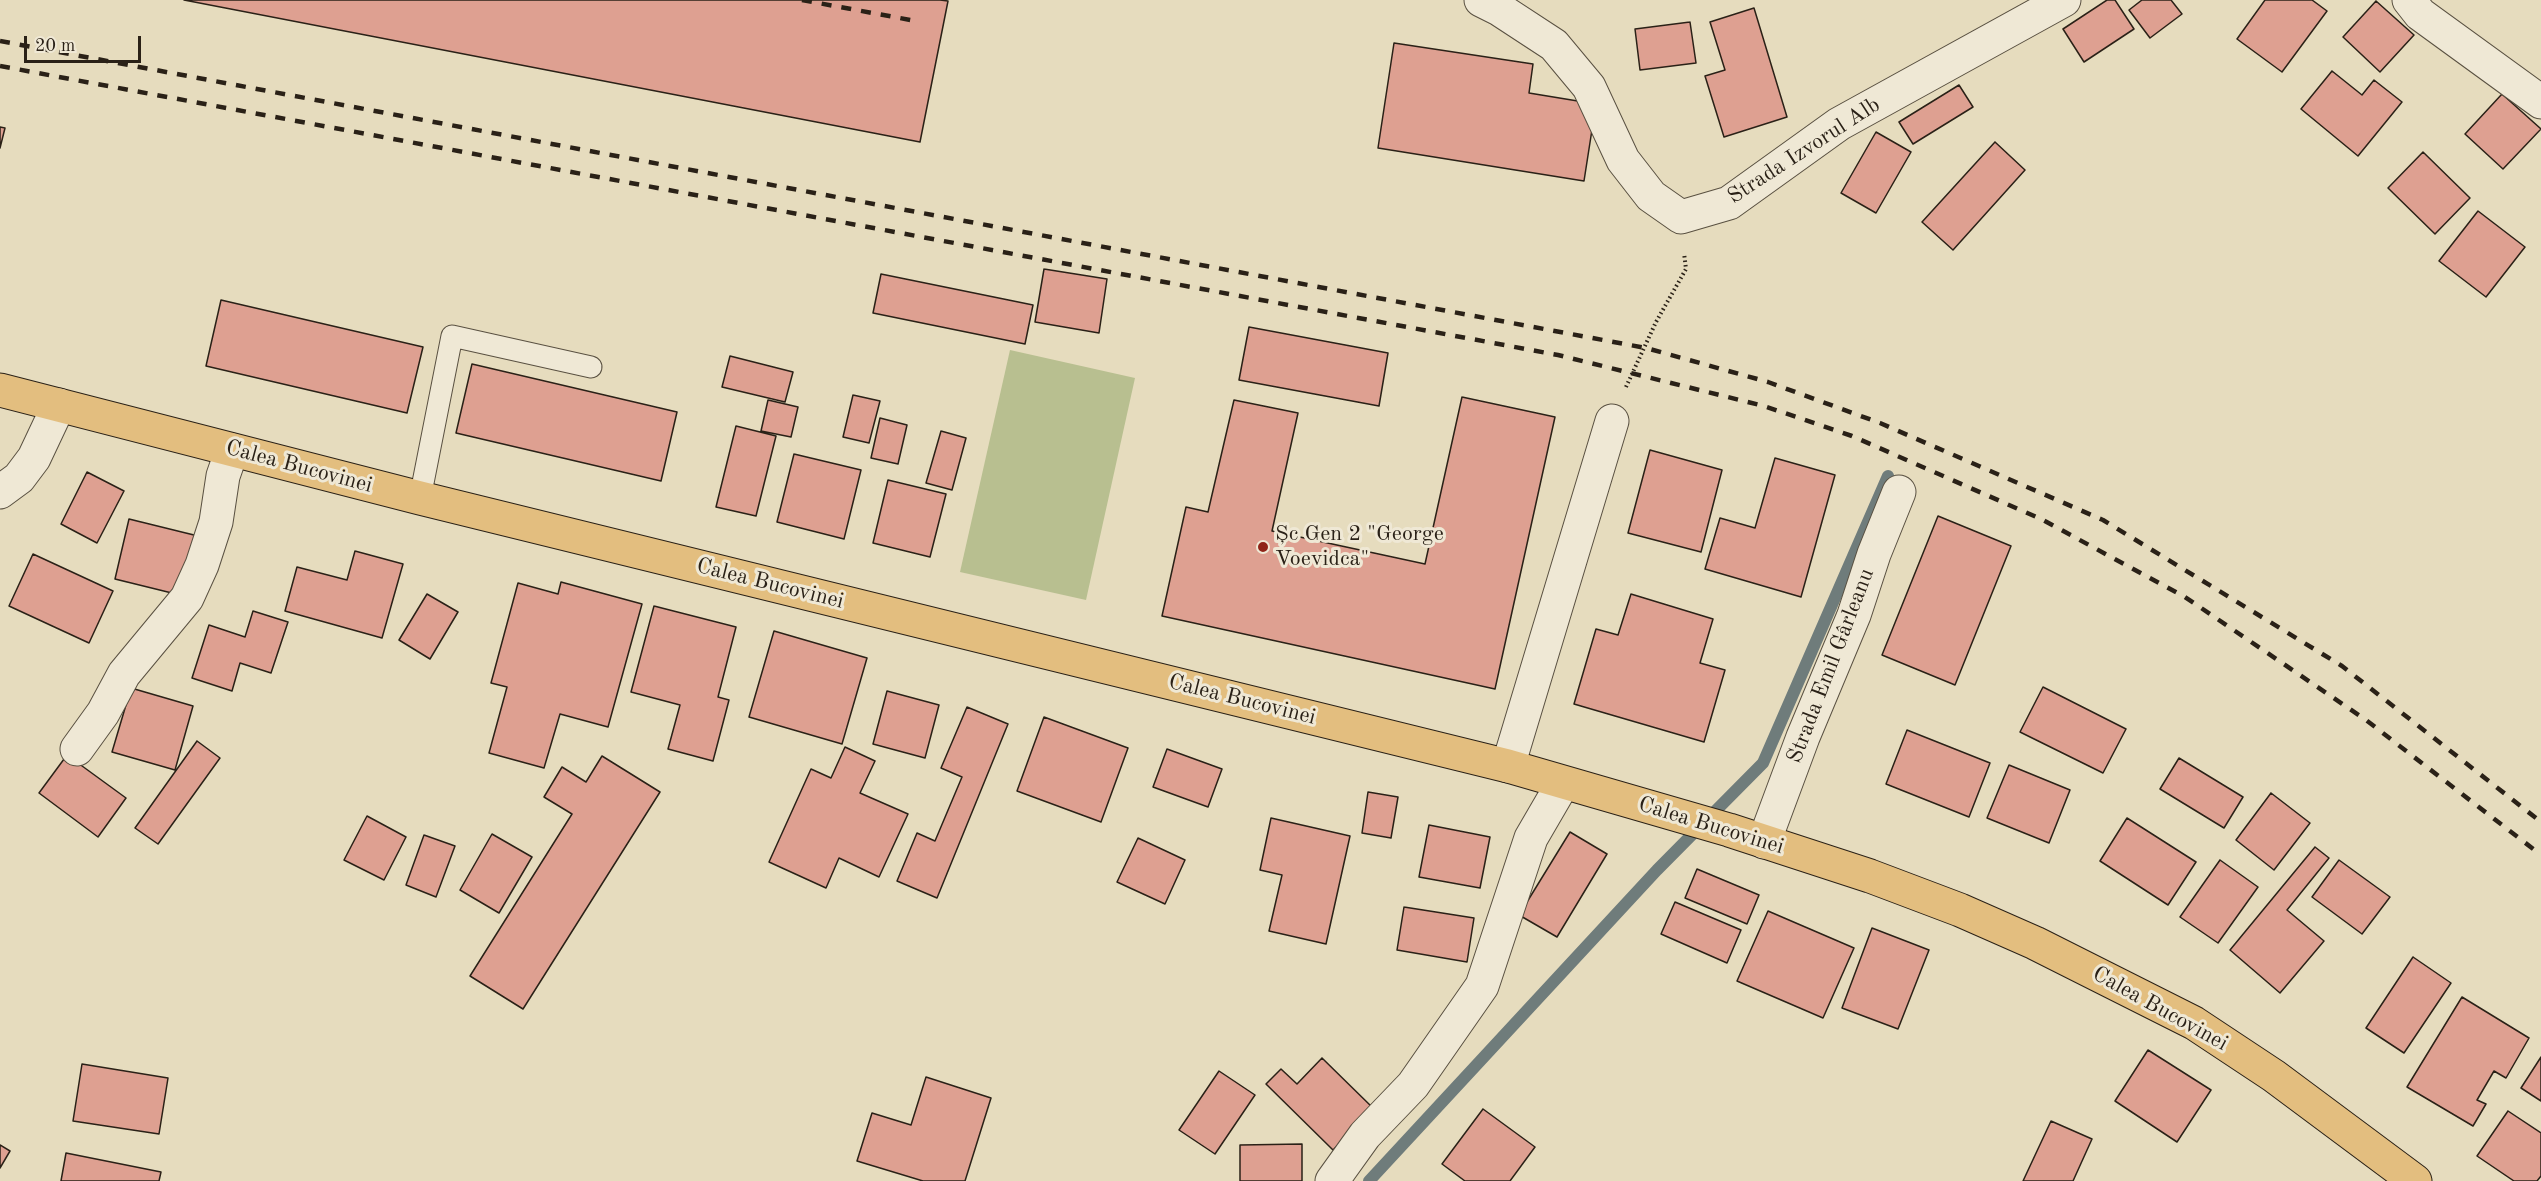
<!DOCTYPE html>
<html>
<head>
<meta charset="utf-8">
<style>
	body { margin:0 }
	#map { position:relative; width:2541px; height:1181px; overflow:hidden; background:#e6dcbe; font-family:"Old Standard TT",serif }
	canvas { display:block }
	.scale { position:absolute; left:24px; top:36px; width:117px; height:27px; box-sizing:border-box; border:3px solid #2a2117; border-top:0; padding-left:8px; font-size:18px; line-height:21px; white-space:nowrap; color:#2a2117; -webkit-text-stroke:4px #efe8d5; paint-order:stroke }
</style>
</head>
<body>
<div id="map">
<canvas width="2541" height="1181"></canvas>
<div class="scale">20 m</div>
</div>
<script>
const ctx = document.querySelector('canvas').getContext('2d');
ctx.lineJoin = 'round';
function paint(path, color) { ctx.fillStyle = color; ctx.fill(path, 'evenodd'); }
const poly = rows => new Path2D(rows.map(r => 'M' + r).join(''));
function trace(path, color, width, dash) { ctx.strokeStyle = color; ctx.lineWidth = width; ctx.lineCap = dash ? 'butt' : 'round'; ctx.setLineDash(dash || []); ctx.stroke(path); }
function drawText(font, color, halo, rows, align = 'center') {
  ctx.font = font + ' "Old Standard TT",serif'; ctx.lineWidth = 6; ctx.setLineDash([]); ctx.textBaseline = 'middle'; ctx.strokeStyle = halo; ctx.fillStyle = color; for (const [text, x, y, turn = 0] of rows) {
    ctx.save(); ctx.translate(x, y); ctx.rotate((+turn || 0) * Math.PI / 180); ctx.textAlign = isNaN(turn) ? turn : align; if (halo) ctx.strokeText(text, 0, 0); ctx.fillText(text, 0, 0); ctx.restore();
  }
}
const green = poly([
	[1010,350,1135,378,1086,600,960,572]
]);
const stream = poly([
	[1369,1181,1657,870,1763,763,1888,476]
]);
const building = poly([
	[184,0,940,0,948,1,920,142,184,0],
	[2107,0,2115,0,2134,29,2084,62,2063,29,2107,0],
	[2142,0,2171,0,2182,14,2150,38,2129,10,2142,0],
	[2265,0,2312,0,2327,11,2282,72,2237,39,2265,0],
	[2376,1,2414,35,2380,72,2343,37,2376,1],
	[1754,8,1787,117,1724,137,1705,76,1725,70,1710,22,1754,8],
	[1690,22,1696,63,1640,70,1635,29,1690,22],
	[1394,43,1533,64,1529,93,1596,104,1584,181,1378,148,1394,43],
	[2332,71,2362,95,2374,80,2402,102,2358,156,2301,109,2332,71],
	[1959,85,1973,107,1913,144,1899,122,1959,85],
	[2502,94,2541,129,2503,169,2465,134,2502,94],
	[0,127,5,128,0,148,0,127],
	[1876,132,1911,152,1876,213,1841,193,1876,132],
	[1995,142,2025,170,1953,250,1922,222,1995,142],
	[2423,152,2470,198,2435,234,2388,188,2423,152],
	[2478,211,2525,247,2486,297,2439,261,2478,211],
	[1044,269,1107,279,1099,333,1035,322,1044,269],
	[881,274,1033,305,1025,344,873,313,881,274],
	[221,300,423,347,407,413,206,366,221,300],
	[1249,327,1388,353,1379,406,1239,380,1249,327],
	[730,356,793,372,785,402,722,387,730,356],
	[472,364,677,412,661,481,456,433,472,364],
	[853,395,880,401,869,443,843,437,853,395],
	[1462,397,1555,417,1495,689,1162,616,1186,507,1208,512,1234,400,1298,413,1272,531,1425,564,1462,397],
	[768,400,798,407,791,437,761,431,768,400],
	[880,418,907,425,898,464,871,458,880,418],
	[736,426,776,436,756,516,716,507,736,426],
	[941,431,966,438,952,490,926,483,941,431],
	[1650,450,1722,470,1701,552,1628,533,1650,450],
	[794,454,861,470,844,539,777,522,794,454],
	[1775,458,1835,475,1801,597,1705,569,1720,518,1755,528,1775,458],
	[87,472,124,491,97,543,61,524,87,472],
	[888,480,946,494,930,557,873,543,888,480],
	[1938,516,2011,546,1955,685,1882,655,1938,516],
	[129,519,198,536,184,596,115,579,129,519],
	[355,551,403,564,382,638,285,611,297,567,347,580,355,551],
	[33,554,113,591,89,643,9,606,33,554],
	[561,582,642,604,608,727,560,714,544,768,489,753,507,687,491,683,518,583,558,594,561,582],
	[427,594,458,612,430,659,399,640,427,594],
	[1631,594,1713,619,1700,663,1725,670,1704,742,1574,704,1596,629,1618,635,1631,594],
	[654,606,736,627,718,697,729,700,713,761,668,749,680,705,631,692,654,606],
	[253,611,288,622,271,673,240,663,232,691,192,678,209,625,245,637,253,611],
	[774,631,867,658,842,744,749,717,774,631],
	[2043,687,2126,729,2103,773,2020,732,2043,687],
	[131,688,193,706,175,770,112,752,131,688],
	[887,691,939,705,925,758,873,744,887,691],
	[967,707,1008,724,937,898,897,881,917,833,935,841,962,777,941,768,967,707],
	[1044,717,1128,748,1101,822,1017,791,1044,717],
	[1907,730,1990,763,1969,817,1886,784,1907,730],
	[197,741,220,758,158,844,135,828,197,741],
	[845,747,875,761,860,793,908,814,879,877,839,858,826,888,769,862,811,769,831,778,845,747],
	[1167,749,1222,769,1208,807,1153,787,1167,749],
	[67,755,126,798,98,837,39,793,67,755],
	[602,756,660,792,523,1009,470,976,572,814,544,797,562,767,586,782,602,756],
	[2179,758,2243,797,2224,828,2160,789,2179,758],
	[2009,765,2070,790,2049,843,1987,818,2009,765],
	[1368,792,1398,797,1391,838,1362,833,1368,792],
	[2271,793,2310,823,2274,870,2236,840,2271,793],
	[367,816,406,837,384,880,344,860,367,816],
	[1271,818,1350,836,1326,944,1269,931,1282,875,1260,870,1271,818],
	[2127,818,2196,862,2168,905,2100,861,2127,818],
	[1429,825,1490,837,1480,888,1419,877,1429,825],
	[1570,832,1607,854,1557,937,1519,915,1570,832],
	[492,834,532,857,499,913,460,890,492,834],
	[424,835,455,846,436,897,406,885,424,835],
	[1138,838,1185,860,1165,904,1117,882,1138,838],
	[2315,847,2329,858,2287,910,2324,941,2280,993,2230,950,2315,847],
	[2220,860,2258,887,2218,943,2180,917,2220,860],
	[2339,860,2390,897,2362,934,2312,897,2339,860],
	[1697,869,1759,895,1747,924,1685,898,1697,869],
	[1675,902,1741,930,1727,963,1661,934,1675,902],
	[1404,907,1474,918,1467,962,1397,950,1404,907],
	[1768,911,1854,948,1823,1018,1737,981,1768,911],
	[1872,928,1929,950,1898,1029,1842,1008,1872,928],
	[2413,957,2451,983,2404,1053,2366,1028,2413,957],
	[2462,997,2529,1038,2506,1078,2494,1071,2477,1100,2486,1104,2473,1126,2407,1087,2462,997],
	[2148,1050,2211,1090,2177,1142,2115,1101,2148,1050],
	[2541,1057,2541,1101,2521,1088,2541,1057],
	[1322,1058,1374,1109,1333,1150,1266,1084,1281,1069,1297,1084,1322,1058],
	[82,1064,168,1078,159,1134,73,1121,82,1064],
	[1219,1071,1255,1095,1215,1154,1179,1130,1219,1071],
	[926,1077,991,1098,965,1181,923,1181,857,1161,872,1113,911,1125,926,1077],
	[1483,1109,1535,1147,1510,1181,1465,1181,1442,1164,1483,1109],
	[2508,1111,2541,1133,2541,1176,2537,1181,2514,1181,2477,1156,2508,1111],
	[2051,1121,2092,1139,2073,1181,2023,1181,2051,1121],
	[1302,1144,1302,1181,1240,1181,1240,1145,1302,1144],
	[0,1145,10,1151,0,1168,0,1145],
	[66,1153,161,1172,159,1181,61,1181,66,1153]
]);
const path = poly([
	[1626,387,1656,322,1686,269,1684,253]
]);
const lane = poly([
	[420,498,452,336,591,367]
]);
const street = poly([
	[1481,0,1499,9,1554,45,1589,87,1623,160,1651,196,1681,217,1729,203,1839,124,2064,0],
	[2409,0,2420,14,2541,102],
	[0,492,19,478,34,458,59,405],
	[77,749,103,713,124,674,187,598,202,565,216,522,223,476,232,450],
	[1508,766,1612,421],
	[1764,842,1803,737,1854,615,1874,554,1899,492],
	[1332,1181,1365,1135,1413,1085,1482,986,1531,838,1563,783]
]);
const highway = poly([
	[0,390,420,498,1508,766,1729,830,1870,876,1960,910,2035,943,2194,1023,2274,1076,2415,1181]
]);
const rail = poly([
	[802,0,916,21],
	[0,41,1646,348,1768,382,1880,423,2103,520,2342,666,2541,822],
	[0,66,1558,355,1764,406,1852,436,2041,519,2185,597,2366,720,2541,855]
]);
const markers = [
	[1263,547,6,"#8f2418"]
];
const streetNames = [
	["Strada Izvorul Alb",1804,151,-33],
	["Calea Bucovinei",299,467,15],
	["Calea Bucovinei",770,584,14],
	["Strada Emil Gârleanu",1831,666,-69],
	["Calea Bucovinei",1242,700,14],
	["Calea Bucovinei",1711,826,17],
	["Calea Bucovinei",2160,1009,29]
];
const poiNames = [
	["Șc Gen 2 \"George",1275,534],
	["Voevidca\"",1275,559]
];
paint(green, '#b8bf90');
trace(stream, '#6f7c7b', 12);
paint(building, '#dea091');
trace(building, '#2a2117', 1.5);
trace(lane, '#595041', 23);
trace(street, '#595041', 35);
trace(highway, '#2a2117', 35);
trace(path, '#2a2117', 4, [1.5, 3]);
trace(lane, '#efe8d5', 21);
trace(street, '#efe8d5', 33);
trace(highway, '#e3be7f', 33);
trace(rail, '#2a2117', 4.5, [10, 10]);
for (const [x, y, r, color] of markers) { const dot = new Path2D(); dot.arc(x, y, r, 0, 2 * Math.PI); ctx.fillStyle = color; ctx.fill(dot); trace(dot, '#efe8d5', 2); }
drawText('22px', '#2a2117', '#efe8d5', streetNames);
drawText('22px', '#2a2117', '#efe8d5', poiNames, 'left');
</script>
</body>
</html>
